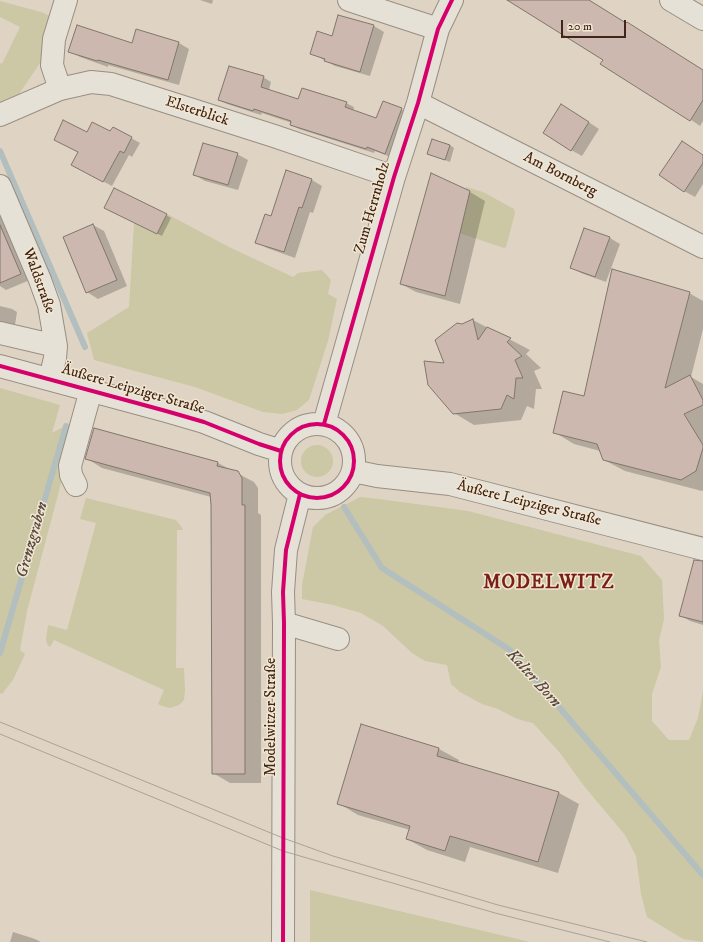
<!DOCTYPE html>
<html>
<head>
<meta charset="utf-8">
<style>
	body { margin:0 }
	#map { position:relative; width:703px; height:942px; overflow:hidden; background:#dfd4c3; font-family:"IM FELL DW Pica",serif }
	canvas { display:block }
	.scale { position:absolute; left:561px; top:20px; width:65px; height:18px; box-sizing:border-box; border:2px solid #412517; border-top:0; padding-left:5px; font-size:12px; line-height:14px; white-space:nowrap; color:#412517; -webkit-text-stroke:3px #f1e6d1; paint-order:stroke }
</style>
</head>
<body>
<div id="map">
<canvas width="703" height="942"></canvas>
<div class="scale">20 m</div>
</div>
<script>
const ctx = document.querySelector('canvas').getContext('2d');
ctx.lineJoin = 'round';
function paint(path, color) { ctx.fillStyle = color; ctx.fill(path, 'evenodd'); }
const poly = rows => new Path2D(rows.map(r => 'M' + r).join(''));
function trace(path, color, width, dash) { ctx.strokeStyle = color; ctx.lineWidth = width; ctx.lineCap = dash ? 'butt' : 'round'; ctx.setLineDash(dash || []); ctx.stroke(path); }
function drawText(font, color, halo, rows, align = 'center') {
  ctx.font = font + ' "IM FELL DW Pica",serif'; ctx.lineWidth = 3; ctx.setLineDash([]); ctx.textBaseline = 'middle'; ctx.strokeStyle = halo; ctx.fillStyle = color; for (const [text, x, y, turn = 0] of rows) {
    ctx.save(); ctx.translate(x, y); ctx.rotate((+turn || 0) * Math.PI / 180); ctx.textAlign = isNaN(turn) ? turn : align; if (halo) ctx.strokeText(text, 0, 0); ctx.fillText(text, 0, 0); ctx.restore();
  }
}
const green = poly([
	[0,1,41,12,55,18,44,57,19,94,0,105,0,63,2,64,20,27,0,17],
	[466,187,483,192,514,209,515,213,506,247,504,248,459,233,456,228],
	[167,214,229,247,293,277,298,273,322,270,331,280,328,294,337,299,328,341,309,400,297,410,282,414,263,412,195,387,94,360,87,333,129,307,134,223,157,234],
	[0,388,60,405,52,433,61,428,69,429,72,438,59,491,27,611,20,650,25,654,13,680,2,694,0,693],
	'301 461a16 16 0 1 1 32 0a16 16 0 1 1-32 0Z',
	[360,497,379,499,468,511,641,556,662,580,664,619,659,640,661,667,652,694,652,721,669,740,689,740,698,718,703,691,703,942,683,939,647,917,641,894,636,856,625,835,584,786,560,753,533,723,524,721,515,718,498,709,482,704,460,692,451,684,447,665,425,661,412,653,383,626,361,613,333,605,302,599,302,585,313,527,325,515],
	[86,498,176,520,181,526,183,530,177,530,176,668,184,668,185,690,184,700,179,705,170,708,162,706,158,704,164,690,54,640,50,647,47,644,46,639,48,625,67,630,96,523,80,519],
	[310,890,530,942,310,942]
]);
const shadow = poly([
	[200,0,213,0,212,4],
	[509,0,588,0,703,70,703,121,700,126,604,60],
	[339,16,374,26,384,32,370,76,335,66,311,53,332,37],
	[137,31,179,43,189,49,179,85,108,65,108,67,80,57,69,51,133,45],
	[263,77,271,82,269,90,299,100,346,103,354,107,353,111,377,119,401,109,409,114,393,158,375,151,374,153,299,129,291,125,292,123,262,113,261,115,227,104,219,100],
	[572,111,599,129,582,156,571,150],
	[87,133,111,133,131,138,140,143,132,157,129,155,112,186,81,170],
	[450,145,454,148,450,162,428,154],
	[237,154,248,160,238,190,205,181,195,175],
	[703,155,703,184,695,197,684,191],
	[432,174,470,192,485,201,460,304,416,292,401,284],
	[312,180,322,186,313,213,310,212,295,258,267,248,256,242,272,217],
	[0,206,30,280,6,290,0,286],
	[110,211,166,215,171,218,162,236],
	[93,225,104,231,127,286,98,299,87,292],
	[585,229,610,238,620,244,606,282,581,273,571,267],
	[689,293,703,301,703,329,691,377,703,384,703,490,702,491,625,471,604,460,600,451,574,444,554,432,585,398],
	[0,306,12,309,17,312,15,325,8,323,0,324],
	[473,320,530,350,526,354,541,368,534,371,542,389,536,389,534,409,527,406,521,420,474,425,454,413,446,364,462,325],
	[86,458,218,463,254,482,258,488,258,513,261,515,261,783,230,783,213,773,211,497,102,468],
	[703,581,703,625,690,621,680,615],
	[362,726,439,749,459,760,458,763,559,793,579,804,558,873,470,847,465,862,427,850,407,839,410,830,358,815,338,803],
	[13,932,35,939,41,942,10,942]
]);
const stream = poly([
	[0,151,85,347],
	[344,507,382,568,510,650,703,875],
	[0,653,66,426]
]);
const building = poly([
	[507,0,589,0,626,23,627,22,703,70,703,100,690,121,600,64,603,60,507,0],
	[338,15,374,25,360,72,324,61,325,59,310,54,317,31,332,36,338,15],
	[77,25,132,43,136,29,179,42,168,80,98,60,97,61,68,52,77,25],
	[229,66,264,76,261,87,298,99,302,88,347,102,345,107,376,118,383,101,402,108,385,154,367,147,366,149,290,125,291,121,254,109,253,111,218,100,229,66],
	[561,104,589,122,571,151,543,133,561,104],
	[63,120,87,132,92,122,110,131,113,127,132,137,124,153,120,151,103,182,71,165,78,152,54,140,63,120],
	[432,139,450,145,445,160,427,154,432,139],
	[682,141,703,155,703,163,684,192,659,175,682,141],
	[203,143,238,153,228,185,193,175,203,143],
	[286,170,312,179,302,208,299,207,284,252,255,243,265,214,271,216,286,170],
	[431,173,470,191,445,296,400,284,431,173],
	[114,188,167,214,157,234,104,208,114,188],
	[93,224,117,280,86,293,63,237,93,224],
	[0,225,21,274,0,283,0,225],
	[584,228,610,237,595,277,570,268,584,228],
	[612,269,690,292,665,388,690,375,703,400,703,405,684,414,703,445,703,448,696,471,681,480,603,460,597,444,553,433,563,391,584,396,612,269],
	[473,319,478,340,487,327,511,338,507,342,522,356,515,360,523,378,516,378,514,399,507,395,501,409,453,414,428,385,424,361,444,363,435,340,457,323,462,324,473,319],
	[94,428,218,462,217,466,238,471,242,478,242,505,245,505,245,774,212,774,211,505,210,493,85,459,94,428],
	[694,560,703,561,703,622,679,616,694,560],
	[361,724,439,748,437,756,559,792,538,862,450,836,445,851,406,839,410,826,337,804,361,724]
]);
const minor = poly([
	[349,0,438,29],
	[671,0,703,19],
	[60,89,52,65,54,39,66,0],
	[418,103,703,247],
	[0,115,60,89,91,82,111,84,274,136,394,177],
	[0,186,40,280,49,305,56,346,55,358,50,379],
	[0,333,56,346],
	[0,366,166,411,204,422,259,444,281,451],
	[324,424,394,177,418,103,438,29,452,0],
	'280 461a37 37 0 1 1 74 0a37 37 0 1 1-74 0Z',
	[353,471,377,476,450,484,703,549],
	[76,485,71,475,70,466,91,390],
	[284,623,338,639],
	[283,942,284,623,283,592,286,550,300,494]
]);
const tram = poly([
	[0,722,283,838,333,856,498,905,647,942],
	[0,734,283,851,495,913,610,942]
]);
const cycleway = poly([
	[0,366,166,411,204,422,259,444,281,451],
	[324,424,394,177,418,103,438,29,452,0],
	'280 461a37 37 0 1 1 74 0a37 37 0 1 1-74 0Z',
	[283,942,284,623,283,592,286,550,300,494]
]);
const streetNames = [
	["Elsterblick",197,112,18],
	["Am Bornberg",560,175,27],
	["Zum Herrnholz",373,208,-74],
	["Waldstraße",38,281,70],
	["Äußere Leipziger Straße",133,390,16],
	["Äußere Leipziger Straße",529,504,14],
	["Modelwitzer Straße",272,717,-90]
];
const waterNames = [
	["Grenzgraben",33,540,-74],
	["Kalter Born",533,679,48]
];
const districtNames = [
	["MODELWITZ",549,584]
];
paint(green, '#ccc7a4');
paint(shadow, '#0003');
trace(stream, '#b2bfbe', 6);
paint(building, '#ccb8ae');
trace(building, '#80766c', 1);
trace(minor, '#988e82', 24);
trace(minor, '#e6e1d7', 22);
trace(tram, '#a9a29a', 1);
trace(cycleway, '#d6006c', 4);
drawText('15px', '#412517', '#f1e6d1', streetNames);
drawText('italic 16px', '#584940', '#f1e6d1', waterNames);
ctx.letterSpacing = '1px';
drawText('bold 19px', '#7a1f14', '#f1e6d1', districtNames);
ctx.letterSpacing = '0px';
</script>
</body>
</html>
